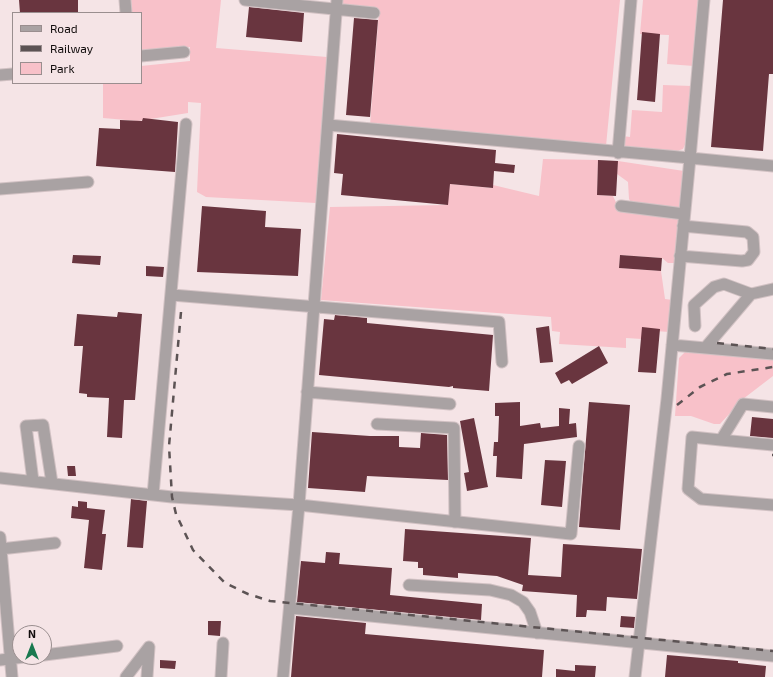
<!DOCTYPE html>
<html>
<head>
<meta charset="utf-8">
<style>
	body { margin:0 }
	#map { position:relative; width:773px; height:677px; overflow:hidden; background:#f5e4e6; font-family:"Exo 2",sans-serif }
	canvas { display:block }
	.legend { position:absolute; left:12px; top:12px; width:130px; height:72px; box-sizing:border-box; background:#f5e4e6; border:1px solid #9a8e8f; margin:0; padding:5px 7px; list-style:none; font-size:12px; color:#110c0c }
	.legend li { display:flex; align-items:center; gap:8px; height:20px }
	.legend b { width:20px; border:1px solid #9a8e8f }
	.north { position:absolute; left:12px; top:625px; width:40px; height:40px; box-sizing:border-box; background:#f5e4e6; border:1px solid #9a8e8f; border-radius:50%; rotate:0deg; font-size:11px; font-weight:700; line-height:16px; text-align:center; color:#110c0c }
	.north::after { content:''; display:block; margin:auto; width:14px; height:18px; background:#19794f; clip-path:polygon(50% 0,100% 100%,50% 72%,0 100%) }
</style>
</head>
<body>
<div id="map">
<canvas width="773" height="677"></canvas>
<ul class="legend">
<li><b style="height:5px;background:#a9a2a3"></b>Road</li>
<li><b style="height:5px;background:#5c5354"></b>Railway</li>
<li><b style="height:11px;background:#f8c1c9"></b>Park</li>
</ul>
<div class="north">N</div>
</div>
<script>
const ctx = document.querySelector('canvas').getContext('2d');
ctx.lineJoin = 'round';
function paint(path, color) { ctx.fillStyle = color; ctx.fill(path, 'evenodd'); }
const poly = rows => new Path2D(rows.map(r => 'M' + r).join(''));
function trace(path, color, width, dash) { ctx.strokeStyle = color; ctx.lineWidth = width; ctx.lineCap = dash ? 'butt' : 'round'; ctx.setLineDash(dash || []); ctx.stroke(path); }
const green = poly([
	[131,0,221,0,216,48,327,57,316,203,206,197,197,192,201,103,188,102,188,113,138,121,103,118,103,83,141,83,141,66,190,61,190,47,144,51,141,49,141,13,132,13],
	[343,0,620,0,606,146,370,125,379,11,342,5],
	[643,0,700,0,694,66,667,64,669,35,640,34],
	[663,85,692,86,688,138,683,149,677,151,625,146,622,142,623,136,630,137,632,110,662,112],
	[543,159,598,160,597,195,613,196,620,211,679,218,676,263,668,263,662,258,620,255,619,268,661,271,665,299,673,300,669,332,642,330,642,339,626,338,626,348,559,344,560,332,552,331,551,317,321,300,330,207,447,205,450,184,492,188,493,185,539,196],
	[618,161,684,171,680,208,633,205,629,199,628,182,617,174],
	[686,351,773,358,773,376,743,399,720,424,714,424,691,416,675,416,679,358]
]);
const building = poly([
	[19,0,78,0,78,13,20,13],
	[723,0,773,0,773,74,769,74,763,151,711,147],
	[249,7,304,13,302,42,246,37],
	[354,18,378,20,370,117,346,115],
	[642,32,660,34,655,102,637,100],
	[143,118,178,122,175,172,96,166,99,128,120,129,120,120,142,121],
	[337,134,496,150,495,163,515,165,514,173,494,171,493,188,450,184,448,205,341,195,343,174,334,173],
	[598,160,618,161,616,196,597,195],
	[202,206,266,211,265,227,301,229,298,276,197,272],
	[73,255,101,256,100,265,72,263],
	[620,255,662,258,661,271,619,268],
	[146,266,164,267,163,277,146,276],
	[118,312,142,314,135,400,124,400,122,438,107,437,109,398,87,397,87,394,79,393,83,346,74,346,77,314,117,317],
	[335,315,367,318,367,323,493,335,489,391,453,388,453,386,449,387,319,375,324,319,334,320],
	[549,326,553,362,540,363,536,328],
	[642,327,660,329,656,373,638,372],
	[599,346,608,363,572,384,569,380,561,384,555,373],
	[520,402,520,426,540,423,541,428,559,426,559,408,570,409,569,424,576,423,577,437,524,444,522,479,496,477,497,456,493,456,494,442,498,442,499,416,495,416,495,403],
	[589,402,630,405,620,530,579,527],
	[752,417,773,419,773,438,750,436],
	[474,418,488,487,467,491,464,473,469,472,460,421],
	[312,432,370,436,399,436,399,447,420,448,421,433,447,435,448,480,367,476,365,492,308,488],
	[545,460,566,461,562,507,541,505],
	[67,466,75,466,76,476,68,476],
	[131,499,147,501,143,548,127,547],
	[78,501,87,502,87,508,105,510,102,534,106,534,102,570,84,568,89,520,71,518,72,506,78,507],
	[405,529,531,538,528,575,561,577,563,544,642,549,637,599,607,597,606,611,587,610,586,617,576,617,577,595,522,591,523,585,497,576,458,573,458,578,423,575,423,568,418,568,418,562,403,561],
	[326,552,340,553,339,564,392,568,390,595,482,604,481,620,297,602,301,561,325,563],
	[296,616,366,623,365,634,544,650,542,677,291,677],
	[621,616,635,617,634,628,620,627],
	[208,621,221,621,220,636,208,635],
	[667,655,738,661,738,663,766,666,765,677,665,677],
	[160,660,176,661,175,669,160,668],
	[575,665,596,666,595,677,556,677,556,669,575,671]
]);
const minor = poly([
	[125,0,126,13],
	[245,0,374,13],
	[141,56,184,52],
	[0,75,13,74],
	[328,125,690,158,704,0],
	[618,153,631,0],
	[0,189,88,182],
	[621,206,684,214],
	[680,256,742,261,748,260,754,252,753,237,747,232,683,226],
	[172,295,499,322,502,362],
	[695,326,694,305,714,287,724,284,751,294],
	[672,345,773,354],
	[705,348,751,294,773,289],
	[307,392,450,404],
	[773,407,743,404,721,440,773,445],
	[377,424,454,428,455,522],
	[721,440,692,437,688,489,701,499,773,505],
	[0,478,172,497,299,505,571,534,579,446],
	[33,481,26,426,43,425,52,483],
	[153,495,186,124],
	[0,537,12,677],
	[0,549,55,543],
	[409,585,490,590,511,595,523,602,530,612,537,633],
	[290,608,773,656],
	[44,655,117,646],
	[0,660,24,657],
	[126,677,149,647],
	[147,677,149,647],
	[221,677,223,643],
	[283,677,299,505,337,0],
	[635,677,667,399,690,158,773,166]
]);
const rail = poly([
	[181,312,169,446,172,497,176,514,193,550,225,583,248,594,270,601,773,651],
	[717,343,773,349],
	[677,405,700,387,727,374,773,367],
	[772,455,773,455]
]);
paint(green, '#f8c1c9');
paint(building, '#69353f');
trace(minor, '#d1c1c3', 13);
trace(minor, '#a9a2a3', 11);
trace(rail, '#5c5354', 2.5, [7, 7]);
</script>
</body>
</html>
